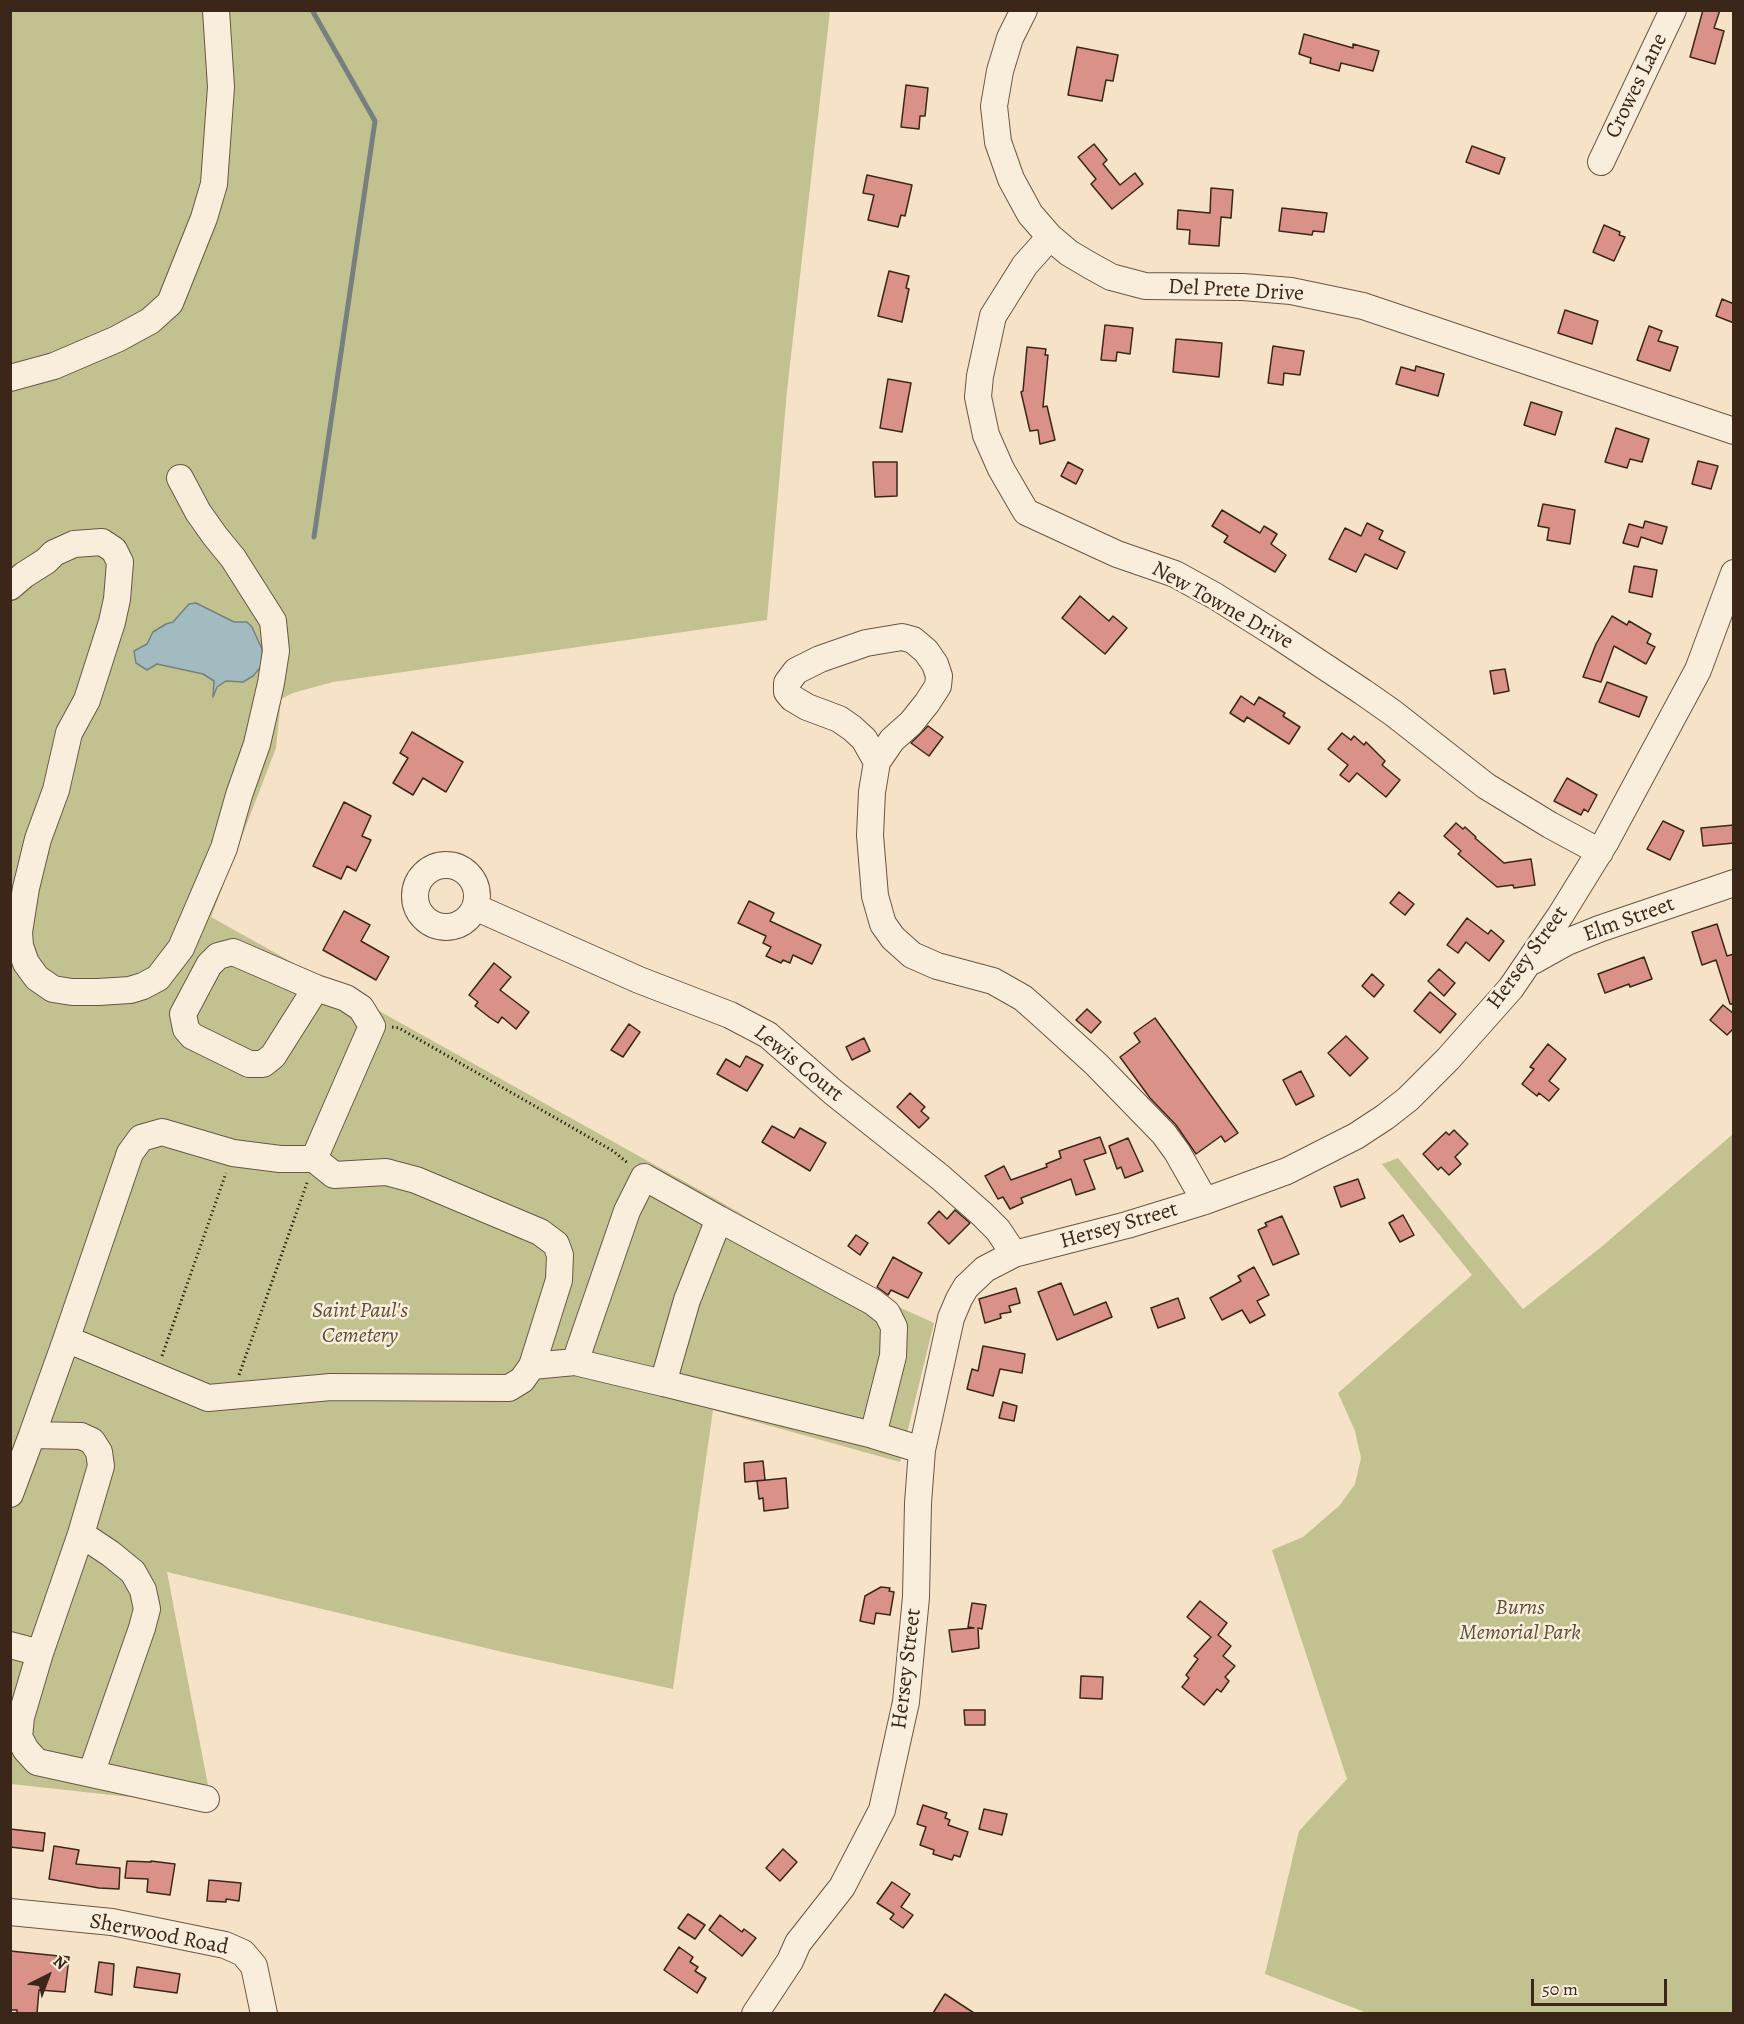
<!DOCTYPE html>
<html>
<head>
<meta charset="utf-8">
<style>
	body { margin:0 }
	#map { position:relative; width:1744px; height:2024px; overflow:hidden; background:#f6e3c7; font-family:Alegreya,serif }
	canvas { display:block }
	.frame { position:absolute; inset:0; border:12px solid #3b271a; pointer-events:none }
	.north { position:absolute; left:18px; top:1946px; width:60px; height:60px; -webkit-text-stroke:4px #f9eddb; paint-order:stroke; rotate:42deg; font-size:16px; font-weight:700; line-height:24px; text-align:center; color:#3b271a }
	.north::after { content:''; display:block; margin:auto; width:21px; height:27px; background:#3b271a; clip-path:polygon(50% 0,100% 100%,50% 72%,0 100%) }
	.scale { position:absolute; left:1531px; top:1979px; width:136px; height:27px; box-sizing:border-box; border:3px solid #3b271a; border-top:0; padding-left:8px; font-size:18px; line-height:21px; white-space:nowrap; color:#3b271a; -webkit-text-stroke:4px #f9eddb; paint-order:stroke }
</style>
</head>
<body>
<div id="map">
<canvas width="1744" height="2024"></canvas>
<div class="frame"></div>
<div class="north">N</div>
<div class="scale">50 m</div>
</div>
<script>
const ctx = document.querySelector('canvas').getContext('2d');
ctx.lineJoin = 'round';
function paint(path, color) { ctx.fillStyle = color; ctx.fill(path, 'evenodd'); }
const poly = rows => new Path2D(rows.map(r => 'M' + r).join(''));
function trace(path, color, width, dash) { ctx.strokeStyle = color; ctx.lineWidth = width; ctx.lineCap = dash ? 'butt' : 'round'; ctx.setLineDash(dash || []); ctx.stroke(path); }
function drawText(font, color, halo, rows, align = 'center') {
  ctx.font = font + ' Alegreya,serif'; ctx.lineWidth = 5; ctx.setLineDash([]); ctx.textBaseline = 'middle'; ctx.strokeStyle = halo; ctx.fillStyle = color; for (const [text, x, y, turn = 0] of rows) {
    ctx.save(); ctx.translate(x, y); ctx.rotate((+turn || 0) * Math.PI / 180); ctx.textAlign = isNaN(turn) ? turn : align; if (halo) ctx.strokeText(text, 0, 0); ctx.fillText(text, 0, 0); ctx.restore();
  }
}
const green = poly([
	[11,11,830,11,787,391,767,620,333,682,293,693,281,699,276,748,211,917,714,1198,901,1308,934,1323,900,1462,713,1410,673,1689,511,1654,167,1572,212,1806,11,1784],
	[1733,1134,1733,2013,1367,2013,1265,1974,1299,1831,1347,1779,1272,1550,1303,1537,1340,1505,1355,1484,1361,1458,1355,1431,1338,1393,1472,1275,1382,1164,1398,1158,1523,1309,1600,1248]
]);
const water = poly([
	[196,603,234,622,247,622,252,627,262,649,263,659,260,668,253,676,243,682,226,681,217,687,213,697,214,681,203,674,157,664,147,670,136,663,134,651,147,644,153,632,166,624,173,622,189,604,196,603]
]);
const stream = poly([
	[312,10,375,121,314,537]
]);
const building = poly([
	[1703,10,1720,10,1714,28,1724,31,1715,64,1690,57,1703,10],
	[1304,34,1353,48,1353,44,1379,51,1373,71,1341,63,1339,71,1310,63,1311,58,1299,54,1304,34],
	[1077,47,1118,55,1113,81,1106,80,1102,101,1068,95,1077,47],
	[906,85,928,88,925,116,920,116,919,129,901,127,906,85],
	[1094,144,1107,160,1103,164,1120,185,1135,173,1143,184,1112,209,1091,184,1096,179,1078,157,1094,144],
	[1472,146,1505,158,1499,174,1466,162,1472,146],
	[867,175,912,185,905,216,901,215,898,227,868,220,874,195,863,193,867,175],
	[1211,188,1233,190,1231,218,1221,217,1219,246,1189,244,1190,230,1177,229,1178,210,1210,213,1211,188],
	[1282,208,1327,213,1324,232,1313,231,1312,235,1279,231,1282,208],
	[1604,225,1620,232,1619,235,1625,237,1614,261,1593,252,1604,225],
	[889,271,909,276,906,288,909,289,902,322,878,316,889,271],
	[1722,299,1734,304,1734,323,1716,316,1722,299],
	[1565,310,1598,321,1592,344,1558,333,1565,310],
	[1105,325,1133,328,1130,354,1117,352,1116,361,1101,360,1105,325],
	[1649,326,1662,331,1658,341,1678,347,1670,371,1637,360,1649,326],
	[1176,339,1222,343,1219,377,1173,372,1176,339],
	[1273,346,1304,351,1300,375,1284,373,1283,385,1268,383,1273,346],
	[1027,347,1046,349,1045,355,1048,355,1043,407,1047,406,1055,440,1040,444,1038,430,1030,431,1021,392,1023,391,1027,347],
	[1416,366,1444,374,1438,396,1396,384,1401,367,1415,371,1416,366],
	[888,379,911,383,902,432,880,428,888,379],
	[1531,402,1562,412,1555,435,1524,425,1531,402],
	[1616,428,1649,439,1642,462,1630,459,1627,468,1605,462,1616,428],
	[1698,461,1718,466,1711,489,1692,484,1698,461],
	[873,462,897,462,897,496,875,497,873,462],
	[1068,462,1083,470,1076,484,1061,476,1068,462],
	[1543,504,1575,510,1570,544,1547,540,1549,528,1538,526,1543,504],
	[1222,510,1260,533,1264,526,1277,534,1271,544,1286,555,1275,572,1224,542,1228,536,1212,526,1222,510],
	[1645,521,1667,527,1662,544,1641,537,1638,547,1623,543,1629,524,1643,528,1645,521],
	[1367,523,1383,531,1379,539,1405,552,1397,569,1365,554,1356,572,1329,559,1345,528,1361,536,1367,523],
	[1634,566,1657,570,1652,597,1629,592,1634,566],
	[1080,596,1109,621,1113,616,1127,628,1105,654,1062,618,1080,596],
	[1612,616,1627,625,1629,621,1651,634,1647,643,1655,647,1646,664,1614,646,1601,682,1583,677,1596,644,1612,616],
	[1505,669,1509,691,1494,694,1490,671,1505,669],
	[1607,682,1647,697,1639,717,1599,702,1607,682],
	[1241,696,1254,705,1259,697,1285,713,1283,716,1300,727,1289,744,1247,717,1244,722,1230,713,1241,696],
	[928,726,943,737,929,756,911,743,928,726],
	[412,732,463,762,446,792,423,778,413,795,393,783,408,758,400,753,412,732],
	[1342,733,1351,740,1354,736,1364,745,1366,742,1385,761,1382,765,1400,780,1386,797,1357,773,1349,782,1340,775,1348,765,1328,749,1342,733],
	[1567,778,1597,795,1588,812,1584,809,1581,815,1554,801,1567,778],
	[344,802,371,816,362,836,371,840,356,871,347,866,341,879,313,866,344,802],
	[1663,821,1684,831,1670,860,1647,849,1663,821],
	[1456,823,1463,829,1465,827,1476,837,1475,838,1504,863,1531,859,1535,885,1514,888,1513,885,1497,887,1458,854,1461,851,1444,836,1456,823],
	[1734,825,1734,843,1703,846,1701,828,1734,825],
	[1399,892,1414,904,1405,915,1390,903,1399,892],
	[749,901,774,913,770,921,821,945,812,964,793,955,790,963,783,960,781,963,766,956,771,947,763,943,766,936,738,923,749,901],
	[344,911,370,925,361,941,389,957,376,980,323,950,344,911],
	[1467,918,1488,934,1491,930,1504,941,1489,961,1466,942,1458,953,1447,945,1467,918],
	[1717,924,1727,956,1734,954,1734,1004,1730,1004,1716,960,1702,965,1692,932,1717,924],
	[1644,957,1652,979,1630,987,1629,984,1605,993,1598,974,1644,957],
	[494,963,511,977,500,990,529,1012,516,1029,502,1017,498,1023,489,1017,475,1006,478,1002,469,995,494,963],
	[1439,969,1455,983,1444,996,1428,981,1439,969],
	[1372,974,1384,985,1374,997,1362,986,1372,974],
	[1430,992,1456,1014,1440,1033,1414,1011,1430,992],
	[1723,1005,1734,1014,1734,1028,1727,1035,1710,1020,1723,1005],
	[1087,1009,1101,1022,1091,1033,1076,1020,1087,1009],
	[1155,1018,1238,1133,1225,1142,1221,1136,1196,1154,1176,1125,1150,1098,1120,1057,1140,1042,1134,1033,1155,1018],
	[629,1024,640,1032,623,1057,611,1050,629,1024],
	[1346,1036,1368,1058,1350,1076,1328,1053,1346,1036],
	[864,1038,870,1051,852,1060,846,1047,864,1038],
	[1548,1044,1566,1059,1549,1081,1559,1089,1549,1101,1539,1093,1537,1096,1522,1084,1534,1069,1530,1067,1548,1044],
	[746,1056,763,1065,747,1091,717,1074,726,1059,740,1067,746,1056],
	[1301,1071,1314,1096,1296,1105,1283,1080,1301,1071],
	[910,1093,925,1107,921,1111,929,1118,919,1128,897,1107,910,1093],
	[772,1126,794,1138,800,1128,826,1143,810,1171,762,1142,772,1126],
	[1454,1130,1468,1144,1455,1157,1461,1164,1449,1175,1441,1167,1438,1170,1423,1154,1446,1132,1449,1135,1454,1130],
	[1100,1137,1106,1153,1084,1160,1095,1189,1076,1195,1071,1179,1021,1198,1023,1203,1010,1209,1003,1197,998,1199,985,1176,1004,1166,1011,1180,1047,1167,1046,1164,1061,1158,1059,1151,1100,1137],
	[1128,1138,1143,1171,1125,1178,1121,1167,1117,1169,1109,1146,1128,1138],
	[1358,1179,1365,1198,1341,1207,1334,1187,1358,1179],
	[955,1210,970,1223,949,1244,928,1223,939,1211,947,1219,955,1210],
	[1403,1215,1414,1235,1400,1242,1389,1223,1403,1215],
	[1282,1216,1299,1254,1273,1265,1258,1230,1267,1226,1265,1223,1282,1216],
	[856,1235,868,1243,860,1255,848,1246,856,1235],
	[893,1257,922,1273,908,1298,891,1290,888,1295,877,1287,893,1257],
	[1254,1267,1269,1295,1257,1301,1265,1315,1250,1323,1242,1310,1222,1320,1210,1298,1241,1281,1238,1276,1254,1267],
	[1061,1283,1074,1315,1106,1302,1112,1317,1057,1340,1038,1292,1061,1283],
	[1016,1288,1020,1303,1009,1306,1011,1312,1000,1314,1001,1318,985,1323,979,1299,1016,1288],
	[1178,1298,1185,1318,1158,1328,1151,1308,1178,1298],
	[983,1346,1025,1354,1022,1373,1000,1369,993,1396,967,1389,972,1369,978,1371,983,1346],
	[1003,1402,1017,1406,1014,1421,999,1418,1003,1402],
	[763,1461,765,1480,745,1482,744,1463,763,1461],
	[786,1478,788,1508,764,1511,763,1498,759,1499,757,1481,786,1478],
	[881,1587,890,1588,889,1591,894,1592,890,1615,876,1613,874,1624,860,1621,865,1596,881,1587],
	[1200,1601,1227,1623,1218,1635,1231,1646,1223,1656,1235,1666,1225,1677,1229,1681,1221,1692,1217,1689,1204,1705,1182,1687,1189,1678,1186,1675,1198,1659,1194,1656,1211,1637,1187,1617,1200,1601],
	[972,1603,986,1605,982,1629,978,1628,979,1648,952,1652,949,1630,974,1628,968,1627,972,1603],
	[1081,1676,1103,1677,1102,1699,1080,1698,1081,1676],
	[964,1710,985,1710,985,1725,965,1725,964,1710],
	[923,1805,947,1813,945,1818,950,1820,948,1825,968,1832,960,1857,954,1855,952,1860,933,1854,934,1850,920,1845,926,1827,917,1824,923,1805],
	[984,1809,1007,1814,1002,1835,979,1829,984,1809],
	[10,1829,45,1833,43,1851,10,1847,10,1829],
	[54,1846,79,1850,76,1864,120,1868,119,1889,99,1888,49,1879,54,1846],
	[783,1849,797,1862,780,1881,766,1868,783,1849],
	[127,1861,151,1862,151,1861,175,1864,170,1895,147,1892,148,1879,125,1878,127,1861],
	[209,1880,241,1883,239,1901,226,1899,226,1902,207,1901,209,1880],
	[892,1882,910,1894,901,1907,913,1915,903,1928,890,1919,894,1914,877,1903,892,1882],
	[688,1914,705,1925,695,1939,678,1928,688,1914],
	[720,1915,742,1932,744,1929,756,1938,742,1956,709,1930,720,1915],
	[679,1947,693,1957,690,1962,698,1967,695,1971,706,1978,697,1993,664,1970,679,1947],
	[10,1951,69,1957,65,1992,39,1990,37,2013,17,2013,17,2010,10,2010,10,1951],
	[99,1962,114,1964,112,1995,95,1992,99,1962],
	[137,1967,180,1974,177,1993,134,1987,137,1967],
	[945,1994,974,2013,933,2013,945,1994]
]);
const path = poly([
	[392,1027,399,1028,613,1151,629,1164],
	[162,1356,226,1173],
	[239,1375,308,1180]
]);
const minor = poly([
	[1024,10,1010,38,1000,71,994,106,998,142,1011,179,1030,214,1050,237,1069,253,1091,266,1111,277,1145,286,1243,287,1291,291,1363,306,1734,431],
	[1601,162,1673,10],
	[1050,237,1025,265,993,316,980,376,978,397,986,435,1001,469,1026,512,1117,554,1175,574,1215,596,1277,635,1363,692,1393,713,1486,786,1550,825,1600,852],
	[10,378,54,366,117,339,150,321,170,303,204,218,214,184,221,87,216,10],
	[10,587,24,575,46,561,54,553,74,544,102,542,114,550,120,562,117,599,112,622,87,700,69,733,56,790,38,839,26,888,19,932,20,946,26,963,37,978,53,989,72,992,98,992,130,990,143,986,158,978,181,948,224,848,239,795,257,744,271,683,276,651,273,621,233,558,215,536,198,512,180,478],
	[877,762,864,739,852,728,839,719,807,707,792,698,787,692,787,683,796,671,820,659,866,643,902,637,913,640,926,651,935,664,939,676,938,686,927,703,911,723,892,740,877,762,872,792,870,835,875,896,883,924,893,938,912,955,937,966,993,981,1023,998,1040,1013,1096,1064,1164,1134,1177,1152,1205,1201],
	'415 896a31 31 0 1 1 62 0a31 31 0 1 1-62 0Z',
	[475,907,639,980,730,1015,768,1035,833,1092,940,1177,982,1214,998,1230,1014,1254],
	[1533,961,1567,942,1599,929,1734,883],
	[316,988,273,1056,263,1064,249,1064,192,1036,186,1029,183,1014,209,965,218,956,233,952,316,988,346,998,361,1008,372,1026,314,1159,334,1175,386,1172,416,1180,540,1232,556,1244,560,1255,559,1280,532,1366],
	[314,1159,280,1159,233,1153,162,1132,141,1138,130,1153,65,1343,76,1343,208,1398,331,1387,509,1388,522,1380,532,1366,575,1362,627,1211,644,1177,719,1219,687,1300,663,1383,575,1362],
	[65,1343,32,1435,81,1436,92,1441,99,1452,101,1466,81,1534],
	[663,1383,873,1435,893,1356,894,1327,887,1313,873,1302,719,1219],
	[873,1435,922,1450],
	[10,1494,32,1435],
	[10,1645,40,1653,21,1717,19,1737,26,1750,37,1762,206,1799],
	[40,1653,81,1534,111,1554,133,1572,143,1590,147,1609,142,1628,91,1774],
	[10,1912,112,1922,225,1945,243,1953,254,1966,264,2014],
	[755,2014,790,1961,798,1943,842,1887,882,1810,906,1702,916,1597,918,1503,922,1450,951,1318,959,1299,966,1287,985,1269,1014,1254,1127,1225,1205,1201,1287,1171,1356,1136,1385,1117,1408,1099,1448,1059,1511,988,1560,916,1605,843,1698,670,1734,573]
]);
const streetNames = [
	["Crowes Lane",1637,86,-64],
	["Del Prete Drive",1236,291,3],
	["New Towne Drive",1222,606,29],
	["Elm Street",1629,920,-20],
	["Hersey Street",1528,958,-54],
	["Lewis Court",798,1064,39],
	["Hersey Street",1119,1226,-16],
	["Hersey Street",907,1669,-83],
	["Sherwood Road",159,1935,11]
];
const parkNames = [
	["Saint Paul's",360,1312],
	["Cemetery",360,1337],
	["Burns",1520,1609],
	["Memorial Park",1520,1634]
];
paint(green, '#c2c291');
paint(water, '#a1bbc0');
trace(water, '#78807e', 1.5);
trace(stream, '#78807e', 5);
paint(building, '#da9188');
trace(building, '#3b271a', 1.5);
trace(minor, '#6a5645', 28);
trace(path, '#3b271a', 3, [1.5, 3]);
trace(minor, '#f9eddb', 26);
drawText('22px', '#3b271a', '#f9eddb', streetNames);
drawText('italic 22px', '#5d4e38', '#f9eddb', parkNames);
</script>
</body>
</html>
